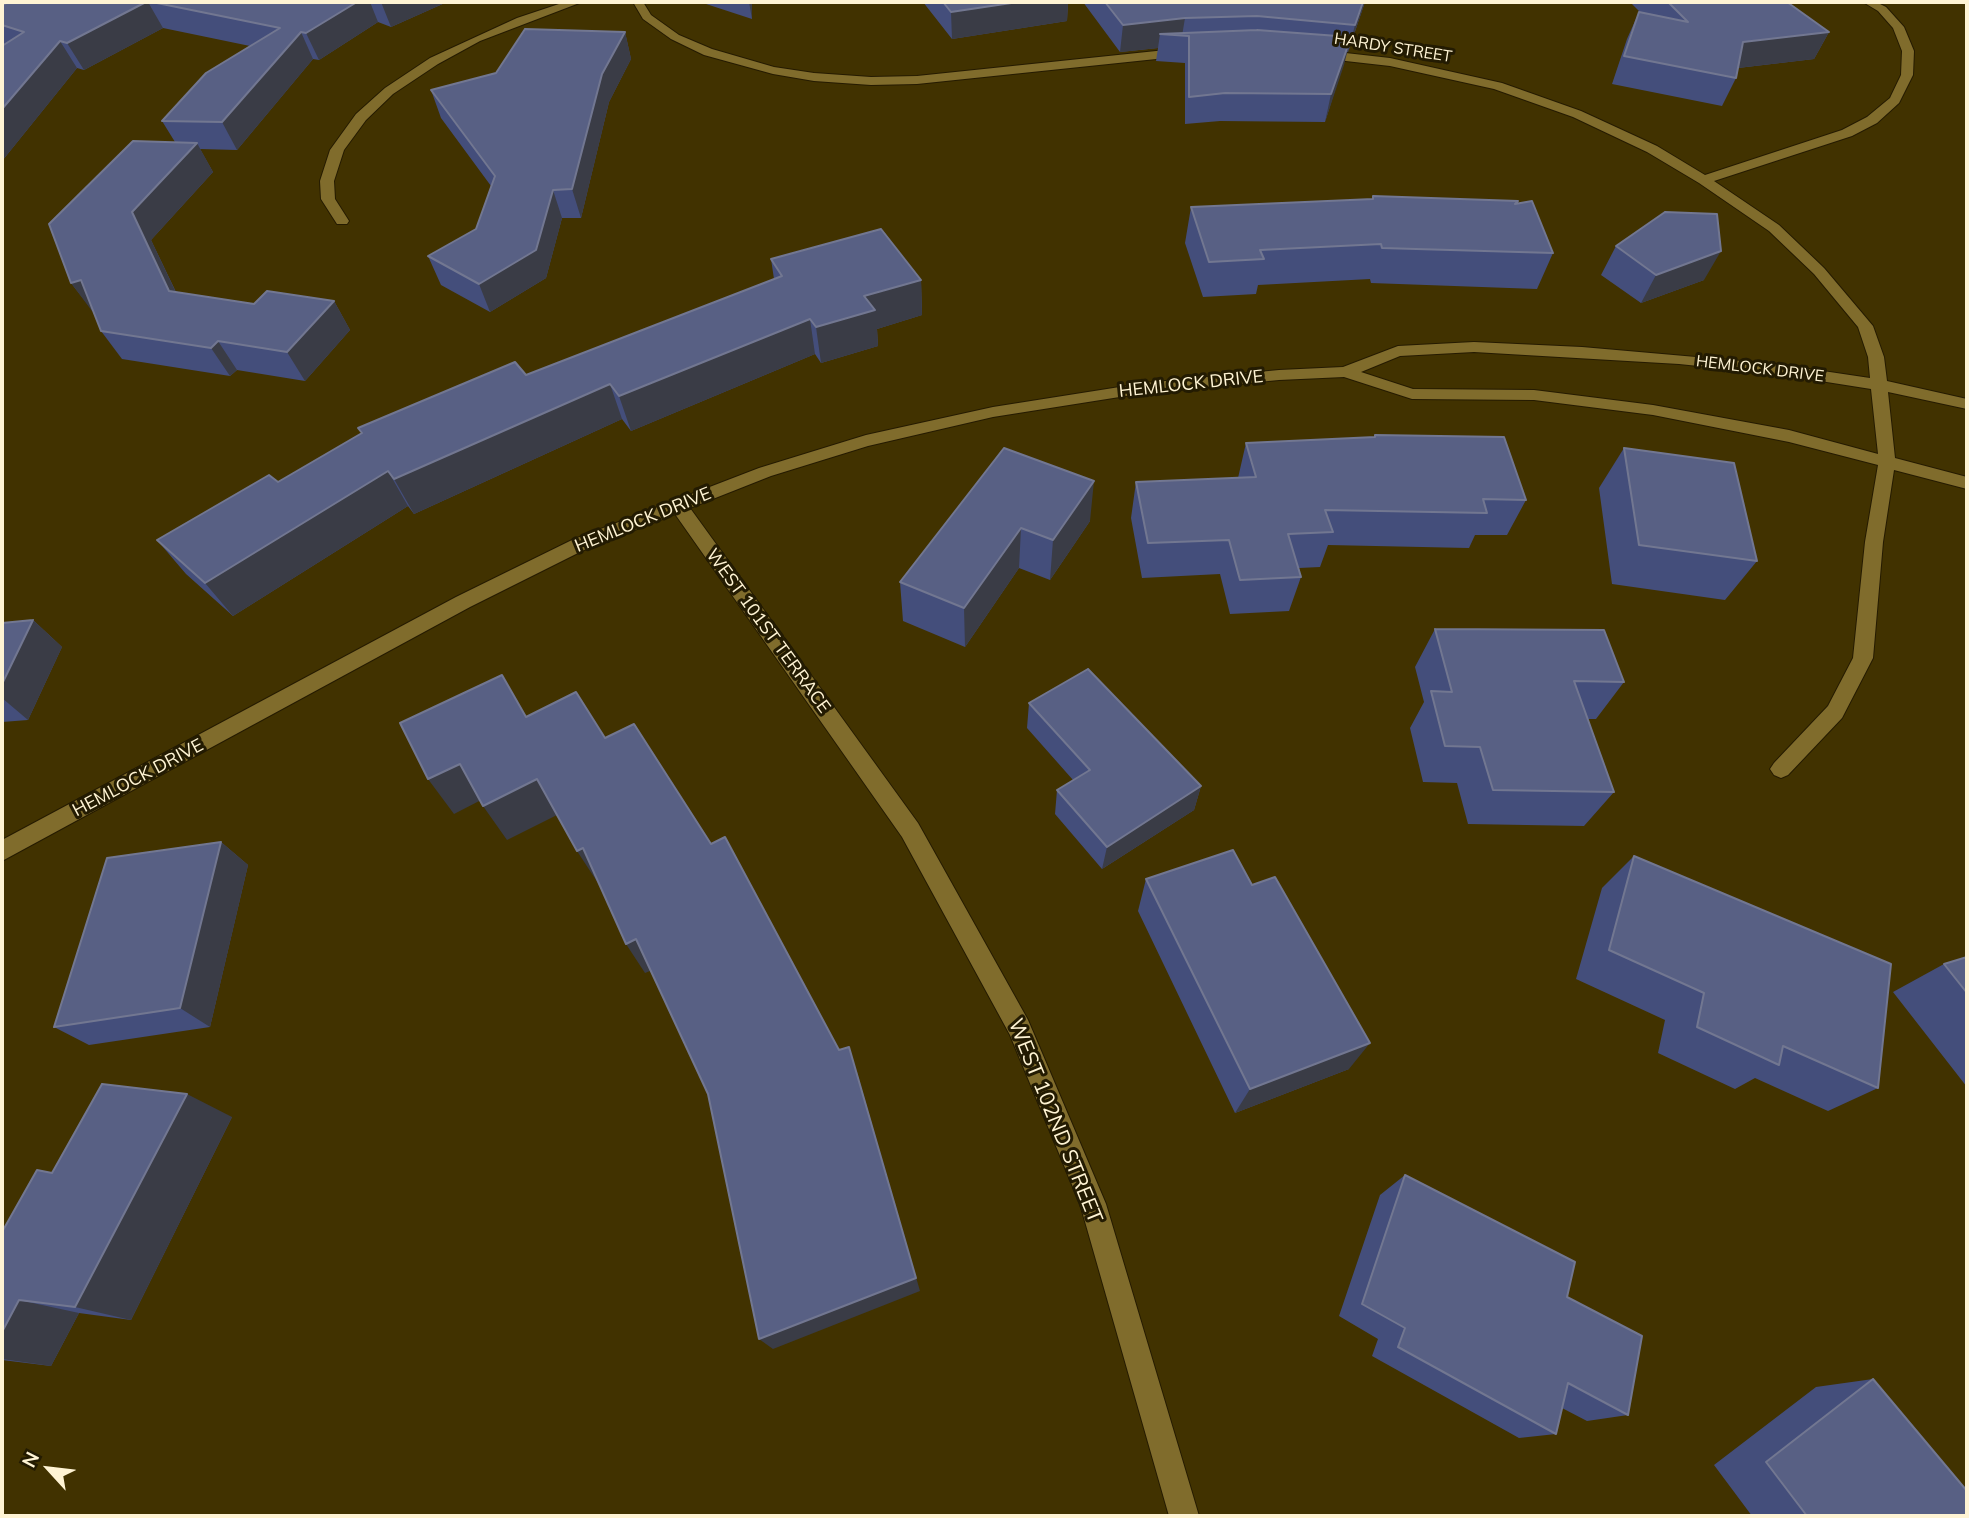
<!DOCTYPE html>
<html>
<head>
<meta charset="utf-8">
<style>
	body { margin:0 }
	#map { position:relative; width:1969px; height:1518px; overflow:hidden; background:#413200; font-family:Mulish,sans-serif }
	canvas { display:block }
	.frame { position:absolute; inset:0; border:4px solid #fff4d4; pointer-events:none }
	.north { position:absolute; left:14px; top:1434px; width:70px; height:70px; -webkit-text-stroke:5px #231b02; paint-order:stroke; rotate:297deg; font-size:19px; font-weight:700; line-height:28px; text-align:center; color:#fff4d4 }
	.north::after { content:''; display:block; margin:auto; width:24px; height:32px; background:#fff4d4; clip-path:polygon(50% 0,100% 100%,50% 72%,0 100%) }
</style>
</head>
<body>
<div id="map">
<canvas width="1969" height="1518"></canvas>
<div class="frame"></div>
<div class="north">N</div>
</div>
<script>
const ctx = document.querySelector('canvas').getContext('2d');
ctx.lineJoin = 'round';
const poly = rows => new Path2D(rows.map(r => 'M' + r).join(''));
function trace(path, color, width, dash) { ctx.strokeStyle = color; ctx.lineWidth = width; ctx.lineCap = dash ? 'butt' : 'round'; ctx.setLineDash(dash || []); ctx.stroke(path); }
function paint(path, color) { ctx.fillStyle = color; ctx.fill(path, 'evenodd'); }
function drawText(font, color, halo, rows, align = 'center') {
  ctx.font = font + ' Mulish,sans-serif'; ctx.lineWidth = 6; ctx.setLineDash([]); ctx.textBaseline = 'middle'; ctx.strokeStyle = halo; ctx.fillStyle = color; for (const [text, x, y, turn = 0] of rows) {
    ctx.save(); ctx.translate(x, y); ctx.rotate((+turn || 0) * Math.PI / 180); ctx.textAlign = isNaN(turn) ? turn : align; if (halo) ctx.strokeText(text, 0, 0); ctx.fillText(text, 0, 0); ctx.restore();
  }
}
const street = poly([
	[565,2,582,2,480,41,438,64,393,94,366,120,344,150,334,181,335,199,349,221,347,224,337,224,321,199,320,181,330,150,356,114,385,88,430,58,517,18,565,2],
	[633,2,643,2,651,15,679,35,712,49,774,67,814,73,871,77,917,76,1185,48,1191,52,1185,56,917,84,871,85,814,81,773,74,704,55,671,39,643,19,633,2],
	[1863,2,1876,2,1886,7,1904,27,1914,51,1913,75,1899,103,1877,123,1852,136,1714,181,1779,225,1824,268,1873,326,1884,357,1887,381,1967,399,1967,409,1888,392,1895,458,1967,477,1967,489,1894,470,1883,542,1873,658,1842,718,1788,775,1781,778,1774,775,1770,769,1774,763,1828,706,1853,658,1865,542,1878,465,1789,442,1653,415,1534,400,1412,399,1344,377,1279,380,1145,393,993,417,868,446,771,476,690,508,918,823,1028,1020,1106,1204,1199,1516,1169,1516,1080,1204,1010,1035,902,837,675,514,584,550,470,607,2,861,2,840,456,597,572,540,759,468,866,435,993,407,1145,383,1279,370,1343,367,1398,346,1474,342,1582,347,1776,364,1870,378,1868,357,1858,327,1814,274,1769,231,1699,183,1647,152,1573,117,1494,89,1390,66,1319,58,1313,54,1319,50,1390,58,1502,83,1581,111,1657,146,1705,175,1842,130,1867,117,1890,98,1901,75,1902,51,1893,28,1878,11,1863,2],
	[1474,352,1679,364,1776,374,1871,389,1878,454,1789,430,1653,405,1534,390,1413,389,1361,372,1400,356,1474,352]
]);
const wall = poly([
	[2,2,447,2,391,27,378,22,319,60,313,59,237,150,200,149,213,172,151,240,176,292,254,304,334,301,350,330,305,381,237,370,230,376,122,359,101,331,93,311,71,283,175,142,162,121,250,46,163,28,84,70,77,68,2,161],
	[700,2,752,2,752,19],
	[923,2,1068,2,1067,21,952,39],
	[1083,2,1365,2,1348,52,1347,52,1325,122,1220,121,1185,124,1185,63,1156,61,1158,48,1120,52],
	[1630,2,1787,2,1829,32,1814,59,1738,68,1736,78,1722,106,1612,84,1627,39,1639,12,1640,12],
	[625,32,631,59,609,102,581,218,562,218,546,278,490,312,441,285,428,256,476,229,491,186,441,118,431,90,496,73],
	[1373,196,1518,201,1517,204,1553,253,1537,289,1371,283,1370,279,1258,285,1256,294,1203,297,1185,243,1191,207,1372,199],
	[1616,246,1704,280,1641,303,1601,275],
	[771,259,921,280,922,315,877,329,878,346,821,363,815,354,631,431,622,419,414,514,408,506,233,616,186,574,157,540,278,482,774,279],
	[1375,435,1526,500,1507,535,1475,535,1469,548,1328,545,1320,567,1299,568,1301,577,1289,611,1230,614,1220,574,1142,578,1131,518,1136,482,1238,478,1246,443,1374,437],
	[1004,448,1090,521,1050,580,1019,568,965,647,903,621,900,582],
	[1624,448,1757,561,1725,600,1612,584,1599,488],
	[33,620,62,647,28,720,2,722,2,623],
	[1435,629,1624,682,1596,719,1587,719,1614,792,1584,826,1468,824,1457,783,1423,782,1410,728,1424,702,1415,667],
	[1029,703,1201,786,1194,810,1102,869,1055,814,1057,790,1073,780,1027,728],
	[221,842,248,865,210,1027,89,1045,54,1027],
	[1634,856,1878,1088,1828,1111,1755,1078,1735,1089,1658,1053,1665,1020,1576,979,1602,888],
	[1146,879,1349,1069,1235,1113,1138,911],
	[1967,957,1967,1087,1893,992,1944,964],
	[232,1117,131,1320,79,1313,51,1366,2,1360,2,1232,52,1173],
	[1405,1175,1567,1297,1628,1415,1587,1421,1562,1408,1556,1434,1519,1438,1372,1356,1378,1339,1339,1316,1380,1195],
	[1873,1379,1967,1516,1752,1516,1714,1465,1816,1387]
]);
const shadedWall = poly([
	[146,2,148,2,163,28,84,70,67,43],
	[357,2,370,2,378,22,319,60,306,33],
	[381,2,447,2,391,27],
	[749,2,752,2,752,19],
	[1018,2,1068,2,1067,21,952,39,951,12],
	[1363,2,1365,2,1348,52,1355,25],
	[1185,18,1182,36,1160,34,1158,48,1120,52,1123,25],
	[301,32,313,59,237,150,222,122],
	[625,32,631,59,609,102,581,218,572,189,602,74],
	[1829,32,1814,59,1729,69,1743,42],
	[1351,37,1344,65,1325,122,1331,94],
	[60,41,77,68,2,161,2,109],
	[197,143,213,172,151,240,189,320,169,291,132,212],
	[553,190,562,218,546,278,490,312,479,284],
	[1721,251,1704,280,1641,303,1656,275],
	[81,280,103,308,92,311,71,283],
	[921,280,922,315,877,329,878,346,821,363,816,327,864,296],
	[334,301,350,330,305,381,287,352],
	[810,319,815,354,631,431,619,396],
	[218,341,237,370,230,376,211,348],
	[610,384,622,419,414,514,394,479],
	[388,471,408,506,233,616,205,583],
	[1094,481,1090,521,1050,580,1053,540],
	[1021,528,1019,568,965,647,964,608],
	[33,620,62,647,28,720,2,698,2,684],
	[460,764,485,798,454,814,428,779],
	[537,779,559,814,507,840,483,806],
	[1201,786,1194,810,1102,869,1107,847],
	[221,842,248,865,210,1027,180,1008],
	[583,848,603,880,598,883,577,851],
	[636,939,655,969,645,973,626,944],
	[1370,1043,1349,1069,1235,1113,1250,1089],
	[857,1072,920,1291,773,1349,759,1339],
	[187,1094,232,1117,131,1320,75,1307],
	[19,1300,79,1313,51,1366,2,1359,2,1332]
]);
const building = poly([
	[8,2,146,2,67,43,60,41,2,109,2,46,24,32,2,25,2,5,8,2],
	[152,2,357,2,306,33,301,32,222,122,162,121,206,73,280,28,152,2],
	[943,2,1018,2,951,12,943,2],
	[1105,2,1363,2,1355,25,1257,16,1185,18,1123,25,1105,2],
	[1668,2,1787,2,1829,32,1743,42,1736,78,1624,56,1639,12,1688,22,1668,2],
	[525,29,625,32,602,74,572,189,553,190,536,250,479,284,428,256,476,229,495,176,431,90,496,73,525,29],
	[1257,30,1351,37,1331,94,1225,93,1189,97,1189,36,1160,34,1257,30],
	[133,141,197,143,132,212,169,291,254,304,267,291,334,301,287,352,218,341,211,348,101,331,81,280,71,283,49,224,133,141],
	[1373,196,1518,201,1515,204,1532,201,1553,253,1382,248,1381,244,1260,250,1264,259,1209,262,1191,207,1373,199,1373,196],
	[1665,212,1717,214,1721,251,1656,275,1616,246,1665,212],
	[881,229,921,280,864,296,875,310,816,327,810,319,619,396,610,384,394,479,388,471,205,583,157,540,269,475,278,482,362,433,358,428,515,362,526,375,782,276,771,259,881,229],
	[1375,435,1504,437,1526,500,1483,499,1487,513,1325,510,1333,532,1288,534,1301,577,1240,580,1229,540,1148,543,1136,482,1256,477,1246,443,1375,437,1375,435],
	[1004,448,1094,481,1053,540,1021,528,964,608,900,582,1004,448],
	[1624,448,1734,463,1757,561,1639,545,1624,448],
	[33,620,2,684,2,623,33,620],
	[1435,629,1604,630,1624,682,1574,681,1614,792,1493,790,1480,747,1445,746,1431,691,1452,692,1435,629],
	[1088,669,1201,786,1107,847,1057,790,1090,770,1029,703,1088,669],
	[502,675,526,717,576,692,605,738,634,724,711,844,725,837,839,1050,849,1047,916,1278,759,1339,708,1094,636,939,626,944,583,848,577,851,537,779,483,806,460,764,428,779,400,723,502,675],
	[221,842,180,1008,54,1027,107,858,221,842],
	[1233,850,1252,885,1275,877,1370,1043,1250,1089,1146,879,1233,850],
	[1634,856,1891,964,1878,1088,1783,1046,1779,1065,1697,1027,1704,993,1609,950,1634,856],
	[1967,957,1967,993,1944,964,1967,957],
	[102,1084,187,1094,75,1307,19,1300,2,1332,2,1232,37,1170,52,1173,102,1084],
	[1405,1175,1575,1262,1567,1297,1642,1336,1628,1415,1568,1383,1556,1434,1398,1347,1405,1328,1362,1304,1405,1175],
	[1873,1379,1967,1491,1967,1516,1807,1516,1766,1462,1873,1379]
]);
const farStreetnames = [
	["HARDY STREET",1393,48,9],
	["HEMLOCK DRIVE",1760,369,7]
];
const streetNames = [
	["HEMLOCK DRIVE",1191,384,-6],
	["HEMLOCK DRIVE",643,520,-22],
	["WEST 101ST TERRACE",768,631,54],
	["HEMLOCK DRIVE",138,778,-28]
];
const nearStreetnames = [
	["WEST 102ND STREET",1055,1121,68]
];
trace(street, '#251b00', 2);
paint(street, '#806c2c');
paint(wall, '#444e7b');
paint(shadedWall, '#3a3c46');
paint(building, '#586084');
trace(building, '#727791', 2);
drawText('16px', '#fff4d4', '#231b02', farStreetnames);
drawText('18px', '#fff4d4', '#231b02', streetNames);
drawText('21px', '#fff4d4', '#231b02', nearStreetnames);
</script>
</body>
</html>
